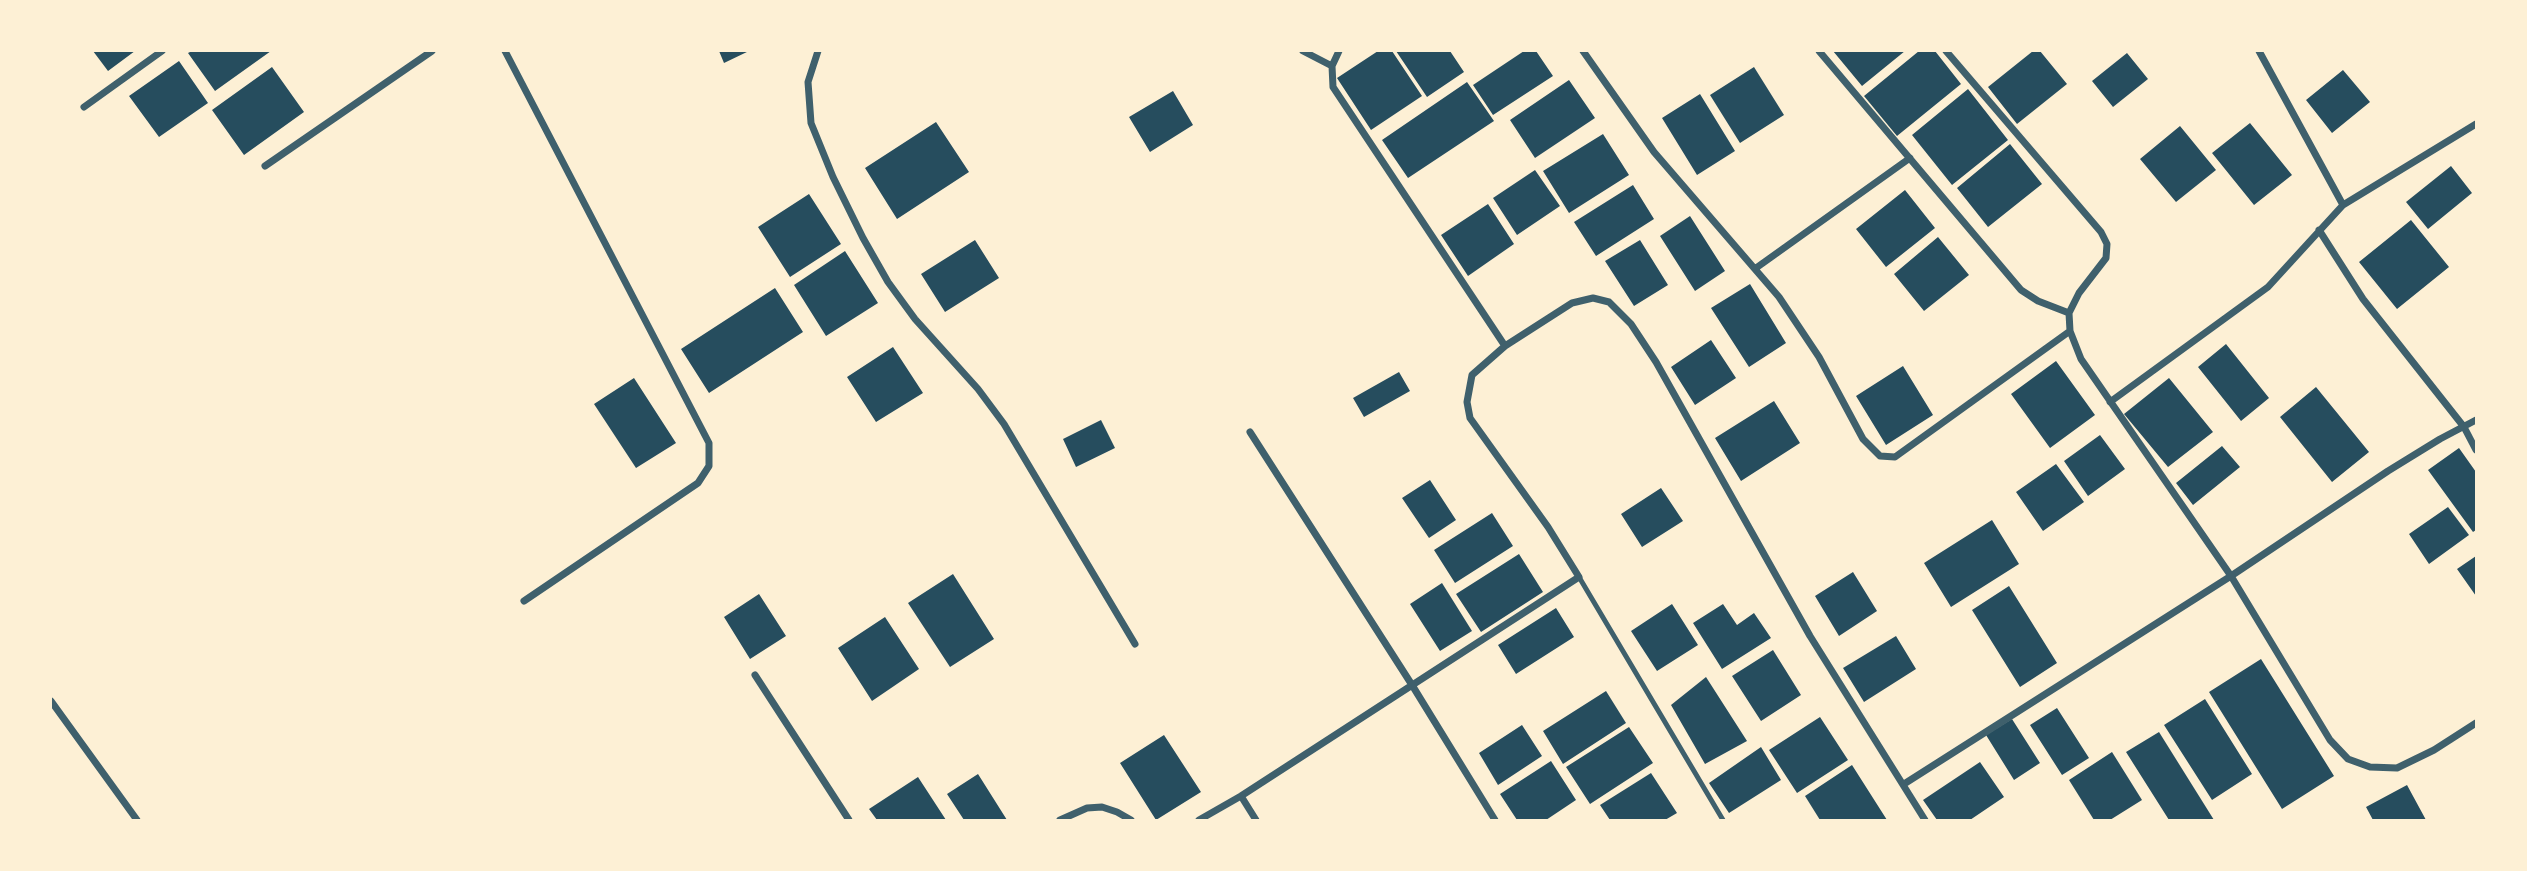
<!DOCTYPE html>
<html>
<head>
<meta charset="utf-8">
<style>
	body { margin:0 }
	#map { position:relative; width:2527px; height:871px; overflow:hidden; background:#fdf0d5; font-family:"Roboto Condensed",sans-serif }
	canvas { display:block }
	.frame { position:absolute; inset:0; border:52px solid #fdf0d5; pointer-events:none }
</style>
</head>
<body>
<div id="map">
<canvas width="2527" height="871"></canvas>
<div class="frame"></div>
</div>
<script>
const ctx = document.querySelector('canvas').getContext('2d');
ctx.lineJoin = 'round';
function paint(path, color) { ctx.fillStyle = color; ctx.fill(path, 'evenodd'); }
const poly = rows => new Path2D(rows.map(r => 'M' + r).join(''));
function trace(path, color, width, dash) { ctx.strokeStyle = color; ctx.lineWidth = width; ctx.lineCap = dash ? 'butt' : 'round'; ctx.setLineDash(dash || []); ctx.stroke(path); }
const building = poly([
	[93,51,135,51,108,71],
	[192,51,271,51,215,91,188,53],
	[719,51,749,51,724,63],
	[1378,51,1392,51,1422,96,1371,130,1337,78],
	[1396,51,1450,51,1464,72,1427,97],
	[1524,51,1536,51,1553,76,1493,115,1473,85],
	[1833,51,1905,51,1862,86],
	[1919,51,1935,51,1961,84,1897,136,1864,96],
	[2033,51,2040,51,2067,84,2017,124,1988,87],
	[2127,53,2148,79,2113,107,2092,81],
	[179,61,208,103,159,137,129,96],
	[272,67,304,112,244,155,212,110],
	[1754,67,1784,115,1740,143,1710,95],
	[2343,70,2370,102,2332,133,2306,100],
	[1569,80,1595,118,1535,158,1510,120],
	[1467,82,1494,121,1408,178,1382,140],
	[1968,89,2008,140,1952,185,1912,135],
	[1173,91,1193,125,1150,152,1129,117],
	[1700,94,1735,151,1697,175,1662,118],
	[936,122,969,172,897,219,865,168],
	[2250,123,2292,175,2254,205,2212,153],
	[2180,126,2216,170,2176,202,2140,159],
	[1603,134,1629,175,1569,213,1543,171],
	[2010,144,2042,184,1988,227,1957,188],
	[2451,166,2472,193,2428,229,2406,202],
	[1535,170,1560,206,1517,235,1493,198],
	[1633,185,1654,219,1596,256,1574,222],
	[1905,190,1935,228,1886,267,1856,229],
	[809,194,841,244,790,277,758,227],
	[1488,204,1514,244,1468,276,1441,235],
	[1690,216,1725,271,1695,291,1660,236],
	[2411,220,2449,267,2397,309,2359,262],
	[1938,237,1969,275,1924,311,1894,274],
	[975,240,999,278,945,312,921,274],
	[1640,240,1668,285,1634,306,1605,261],
	[845,251,878,303,826,336,794,285],
	[1750,284,1786,343,1749,367,1711,308],
	[775,288,803,332,709,393,681,349],
	[1711,340,1736,378,1695,405,1671,367],
	[2226,344,2269,398,2241,421,2198,367],
	[893,347,923,393,876,422,847,377],
	[2056,361,2095,415,2050,448,2011,394],
	[1903,366,1933,415,1886,445,1856,396],
	[1399,372,1410,391,1364,417,1353,398],
	[634,378,676,443,636,468,594,404],
	[2169,378,2213,432,2168,467,2124,414],
	[2316,387,2369,452,2332,482,2280,417],
	[1774,401,1800,443,1741,481,1715,438],
	[1101,420,1115,448,1076,467,1063,439],
	[2100,435,2125,469,2088,496,2064,461],
	[2222,446,2240,467,2193,505,2176,483],
	[2459,448,2476,472,2476,530,2473,532,2428,470],
	[2056,464,2084,502,2043,531,2016,492],
	[1430,480,1456,520,1429,538,1402,498],
	[1661,488,1683,521,1642,547,1621,514],
	[2448,507,2469,535,2429,564,2409,534],
	[1492,513,1513,546,1455,583,1434,550],
	[1992,520,2019,564,1951,607,1924,563],
	[1519,554,1543,592,1481,632,1456,594],
	[2476,556,2476,596,2457,569],
	[1853,572,1877,611,1839,636,1815,596],
	[953,574,994,639,950,667,908,603],
	[1442,583,1472,631,1440,651,1410,604],
	[2009,586,2057,663,2020,687,1972,610],
	[759,594,786,636,750,659,724,617],
	[1672,604,1698,645,1657,671,1631,631],
	[1723,604,1737,625,1754,613,1771,638,1722,669,1693,623],
	[1556,608,1574,637,1516,674,1498,645],
	[885,617,919,669,872,701,838,648],
	[1896,636,1916,669,1864,702,1843,668],
	[1773,650,1801,695,1761,721,1732,676],
	[2261,659,2334,776,2282,809,2209,692],
	[1706,677,1747,741,1705,764,1671,705],
	[1606,691,1626,723,1563,764,1543,731],
	[2205,699,2252,774,2212,800,2164,725],
	[2057,708,2089,758,2062,775,2030,725],
	[1820,717,1848,760,1797,793,1769,750],
	[2012,719,2040,763,2014,780,1986,735],
	[1522,725,1542,756,1498,785,1479,753],
	[1629,727,1653,763,1590,804,1566,767],
	[2159,732,2214,820,2169,820,2126,752],
	[1164,735,1201,792,1156,820,1120,763],
	[1761,747,1781,780,1729,813,1709,783],
	[2112,752,2142,800,2110,820,2094,820,2069,780],
	[1551,761,1576,800,1546,820,1517,820,1500,794],
	[1980,762,2004,797,1970,820,1937,820,1923,800],
	[1852,765,1887,820,1820,820,1805,796],
	[1651,773,1677,813,1665,820,1610,820,1600,805],
	[978,774,1007,820,964,820,947,794],
	[918,777,946,820,877,820,869,809],
	[2407,785,2426,820,2373,820,2366,807]
]);
const service = poly([
	[1579,577,1723,820]
]);
const minor = poly([
	[505,51,709,443,709,466,698,483,524,601],
	[818,51,808,82,811,123,833,177,863,238,888,282,915,319,978,389,1004,424,1135,644],
	[1303,51,1332,66],
	[1339,51,1332,66,1333,87,1505,346,1572,303,1593,298,1609,302,1631,324,1656,362,1810,636,1925,820],
	[1583,51,1654,152,1779,297,1819,357,1863,439,1880,456,1895,457,2070,331],
	[1819,51,2021,290,2038,301,2069,313],
	[1946,51,2101,232,2107,244,2106,258,2079,293,2069,313,2070,331,2081,359,2231,576,2330,740,2348,759,2370,767,2397,768,2434,750,2476,723],
	[2259,51,2343,205],
	[84,107,162,51],
	[265,166,432,51],
	[2319,230,2363,299,2464,427,2476,450],
	[1756,268,1910,158],
	[2110,402,2268,287,2343,205,2476,124],
	[1250,432,1412,685,1495,820],
	[755,675,849,820],
	[51,701,137,820],
	[1904,784,2231,576,2388,471,2440,439,2476,420],
	[1241,796,1256,820],
	[1060,820,1087,808,1102,807,1117,812,1131,820],
	[1199,820,1241,796,1579,577,1548,527,1470,418,1467,402,1472,375,1505,346]
]);
paint(building, '#264d5e');
trace(service, '#3f606c', 5);
trace(minor, '#3f606c', 7);
</script>
</body>
</html>
